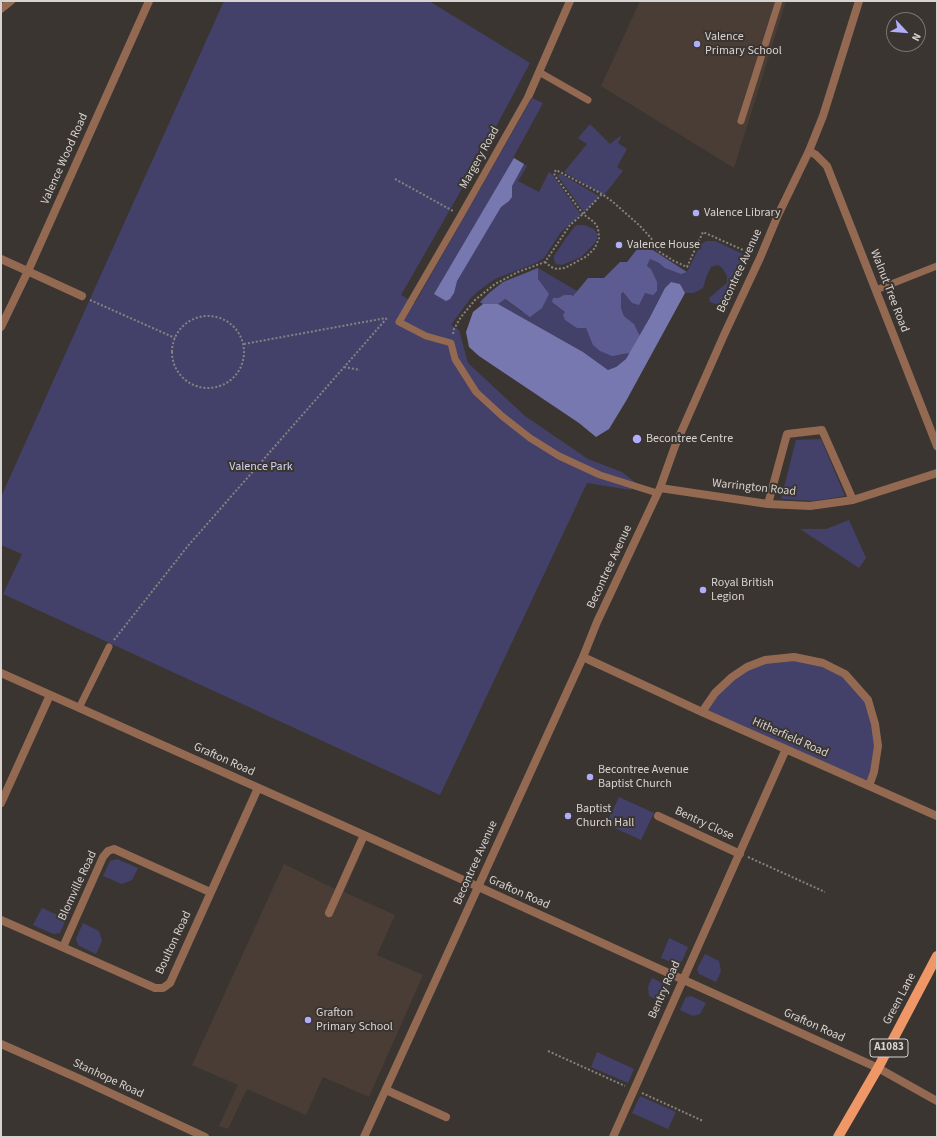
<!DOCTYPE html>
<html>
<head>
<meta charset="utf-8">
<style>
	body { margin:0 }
	#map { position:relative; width:938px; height:1138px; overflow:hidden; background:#3b3531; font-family:"Source Sans 3",sans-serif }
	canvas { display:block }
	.frame { position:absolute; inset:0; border:2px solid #d7d3d0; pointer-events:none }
	.north { position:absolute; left:886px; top:12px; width:40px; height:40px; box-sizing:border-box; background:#3b3531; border:1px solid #797471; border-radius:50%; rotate:116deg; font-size:11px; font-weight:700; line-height:16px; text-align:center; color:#d7d3d0 }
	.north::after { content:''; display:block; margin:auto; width:14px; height:18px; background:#afaefa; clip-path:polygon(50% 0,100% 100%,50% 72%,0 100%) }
</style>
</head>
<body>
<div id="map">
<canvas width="938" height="1138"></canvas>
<div class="frame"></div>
<div class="north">N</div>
</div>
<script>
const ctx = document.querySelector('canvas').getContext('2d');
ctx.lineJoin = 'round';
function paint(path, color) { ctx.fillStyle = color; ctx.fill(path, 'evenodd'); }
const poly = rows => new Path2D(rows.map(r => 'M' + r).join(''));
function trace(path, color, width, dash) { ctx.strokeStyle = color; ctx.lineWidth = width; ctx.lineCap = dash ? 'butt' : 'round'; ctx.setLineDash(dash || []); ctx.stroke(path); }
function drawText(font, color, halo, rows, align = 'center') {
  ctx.font = font + ' "Source Sans 3",sans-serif'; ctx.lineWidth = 4; ctx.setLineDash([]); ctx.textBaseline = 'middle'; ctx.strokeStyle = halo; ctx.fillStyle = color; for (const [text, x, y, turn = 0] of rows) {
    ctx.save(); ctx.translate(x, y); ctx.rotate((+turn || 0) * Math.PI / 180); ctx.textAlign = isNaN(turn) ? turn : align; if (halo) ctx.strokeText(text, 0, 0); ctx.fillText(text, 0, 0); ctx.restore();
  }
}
const built = poly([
	[640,1,786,1,734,168,601,86],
	[358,839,366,842,344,892,395,915,377,955,423,975,369,1097,323,1077,306,1115,247,1089,228,1129,219,1126,238,1085,192,1065,284,864,335,889]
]);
const green = poly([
	[224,1,429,1,530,63,475,166,401,295,415,303,532,98,543,103,513,158,527,166,518,181,539,192,549,172,552,174,581,215,571,223,561,232,544,258,536,263,495,279,477,292,470,299,451,325,459,330,468,363,525,416,588,459,622,472,636,483,631,490,587,483,440,795,3,594,22,554,1,545,1,497],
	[590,124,610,144,620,136,621,137,618,143,627,149,617,167,623,171,604,195,564,172,587,144,578,138],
	[561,174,599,196,586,211,583,211,557,175],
	[578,225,584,225,594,229,597,234,597,239,594,244,581,257,562,265,556,264,554,260,554,256,566,238,575,226],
	[707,241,715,241,745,255,722,306,710,302,709,298,727,283,727,276,723,269,718,265,711,267,707,275,703,288,698,291,693,293,685,293,680,284,671,282,665,288,640,336,634,324,624,316,621,308,621,294,623,292,632,303,645,293,653,274,651,269,647,266,650,259,659,263,665,268,687,272,701,244],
	[538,268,577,291,573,297,564,295,558,298,553,298,555,304,565,312,577,328,586,328,590,335,620,355,630,353,626,359,616,367,608,370,583,352,498,304,504,299,522,312,548,294,538,279],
	[821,439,845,496,813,501,781,499,796,440],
	[849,520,866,558,859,568,800,529,826,529],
	[794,657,845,674,868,700,878,746,869,786,702,712,715,693,748,667],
	[619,797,654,813,641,840,606,824],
	[117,859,138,868,132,880,122,884,103,876,110,861],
	[42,908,66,919,60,933,53,934,33,925],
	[83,923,99,931,102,941,96,954,78,945,76,939],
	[669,938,688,947,682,961,676,964,661,958],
	[705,954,719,961,721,971,716,982,699,974,697,969],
	[652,978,667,985,670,990,664,1003,649,996,648,987],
	[691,996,706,1003,700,1014,693,1016,680,1010,686,997],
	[597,1052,634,1069,628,1083,591,1067],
	[640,1096,676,1112,668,1129,632,1113]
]);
const forest = poly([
	[642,243,687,272,681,274,665,268,659,263,650,259,647,266,651,269,657,282,657,291,653,295,645,293,639,305,632,303,623,292,621,294,621,308,624,316,634,324,640,336,630,353,612,356,600,351,593,345,586,328,577,328,565,320,563,315,565,312,552,302,553,298,558,298,564,295,571,295,573,296,588,278,604,278,620,262,627,262],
	[538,268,538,279,549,294,542,308,530,317,505,299,498,304,483,304,480,302,489,293,503,282]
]);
const water = poly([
	[514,158,524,164,512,186,512,197,509,201,501,207,457,281,454,293,450,299,446,301,434,294],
	[671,282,680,284,685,293,626,401,609,429,596,437,579,423,479,356,469,347,466,332,473,312,483,304,498,304,583,352,608,370,616,367,626,359,649,319,665,288]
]);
const path = poly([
	[395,179,453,211],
	[545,262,551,267,557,269,565,268,587,256,595,248,599,238,598,228,594,222,583,214,555,176,554,173,556,170,602,194,613,202,639,225,651,238,658,251,674,261,687,267,703,232,752,254],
	[90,300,175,338],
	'172 352a36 36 0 1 1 72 0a36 36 0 1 1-72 0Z',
	[453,334,454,329,461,317,475,300,495,284,518,272,545,262,570,225,583,214,602,194],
	[244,344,386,318],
	[344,367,360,370],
	[114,640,187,547,387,318],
	[748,857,825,892],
	[548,1051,625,1086],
	[642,1093,703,1121]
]);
const service = poly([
	[539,72,588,100],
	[529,95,461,215,399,322,426,336,451,343,455,359,476,392,502,416,530,438,559,456,600,475,657,493],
	[741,121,779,1],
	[876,290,937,266],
	[79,708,109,647]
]);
const minor = poly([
	[1,9,11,1],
	[529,95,570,1],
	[1,259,82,296],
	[1,327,28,271,149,1],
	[660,488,768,504,810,506,853,500,937,473],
	[768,504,787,434,822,430,853,500],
	[583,657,702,712,937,816],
	[1,673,364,835,878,1068,937,1101],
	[702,712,715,693,732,677,747,667,765,660,794,657,823,663,845,674,868,700,875,724,878,746,874,772,869,786],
	[1,803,50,695],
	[658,816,740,854],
	[329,913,364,835],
	[1,920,155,988,163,988,170,983,258,788],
	[63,947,103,857,108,851,114,849,210,892],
	[1,1044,80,1079,205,1137],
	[386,1090,446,1117],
	[364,1137,583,657,597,622,660,488,675,446,724,335,760,258,778,215,809,151],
	[613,1137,786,749]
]);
const tertiary = poly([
	[859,1,823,116,809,151,816,155,827,166,937,446]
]);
const primary = poly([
	[838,1137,878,1068,937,956]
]);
const markers = [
	[697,44,4,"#afaefa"],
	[696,213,4,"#afaefa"],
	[619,245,4,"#afaefa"],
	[637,439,5,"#afaefa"],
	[703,590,4,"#afaefa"],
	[590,777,4,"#afaefa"],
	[568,816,4,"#afaefa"],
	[308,1020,4,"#afaefa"]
];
const shields = [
	[889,1048,38]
];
const shieldNames = [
	["A1083",889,1048]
];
const poiNames = [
	["Valence",705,37],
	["Primary School",705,51],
	["Valence Library",704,213],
	["Valence House",627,245],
	["Becontree Centre",646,439],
	["Royal British",711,583],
	["Legion",711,597],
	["Becontree Avenue",598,770],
	["Baptist Church",598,784],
	["Baptist",576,809],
	["Church Hall",576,823],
	["Grafton",316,1013],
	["Primary School",316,1027]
];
const streetNames = [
	["Margery Road",480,158,-61],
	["Valence Wood Road",65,159,-66],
	["Becontree Avenue",740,271,-65],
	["Walnut Tree Road",889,291,69],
	["Warrington Road",754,488,6],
	["Becontree Avenue",610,567,-65],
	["Hitherfield Road",790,738,24],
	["Grafton Road",224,760,24],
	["Bentry Close",704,824,25],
	["Becontree Avenue",476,863,-66],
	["Blomville Road",78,886,-65],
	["Grafton Road",519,893,24],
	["Boulton Road",174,943,-65],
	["Bentry Road",665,990,-66],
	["Green Lane",900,999,-62],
	["Grafton Road",814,1026,24],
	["Stanhope Road",108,1079,25]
];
const parkNames = [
	["Valence Park",261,467]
];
paint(built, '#4a3d36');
paint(green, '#43416a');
paint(forest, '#5d5c92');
paint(water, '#7878b1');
trace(path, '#87827f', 2, [2, 2]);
trace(service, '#946952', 7);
trace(minor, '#946952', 8);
trace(tertiary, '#946952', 8);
trace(primary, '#f09768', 10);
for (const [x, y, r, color] of markers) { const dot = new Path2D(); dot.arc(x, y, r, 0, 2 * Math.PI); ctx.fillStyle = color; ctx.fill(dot); trace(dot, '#3b3531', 1.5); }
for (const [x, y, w] of shields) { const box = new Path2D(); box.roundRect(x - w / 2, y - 9, w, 18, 3); ctx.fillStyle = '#3b3531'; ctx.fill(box); trace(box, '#d7d3d0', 1); }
drawText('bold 11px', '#d7d3d0', null, shieldNames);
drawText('12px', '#d7d3d0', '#3b3531', poiNames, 'left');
drawText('12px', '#d7d3d0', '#3b3531', streetNames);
drawText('12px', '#d4d5f7', '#3b3531', parkNames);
</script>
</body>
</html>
